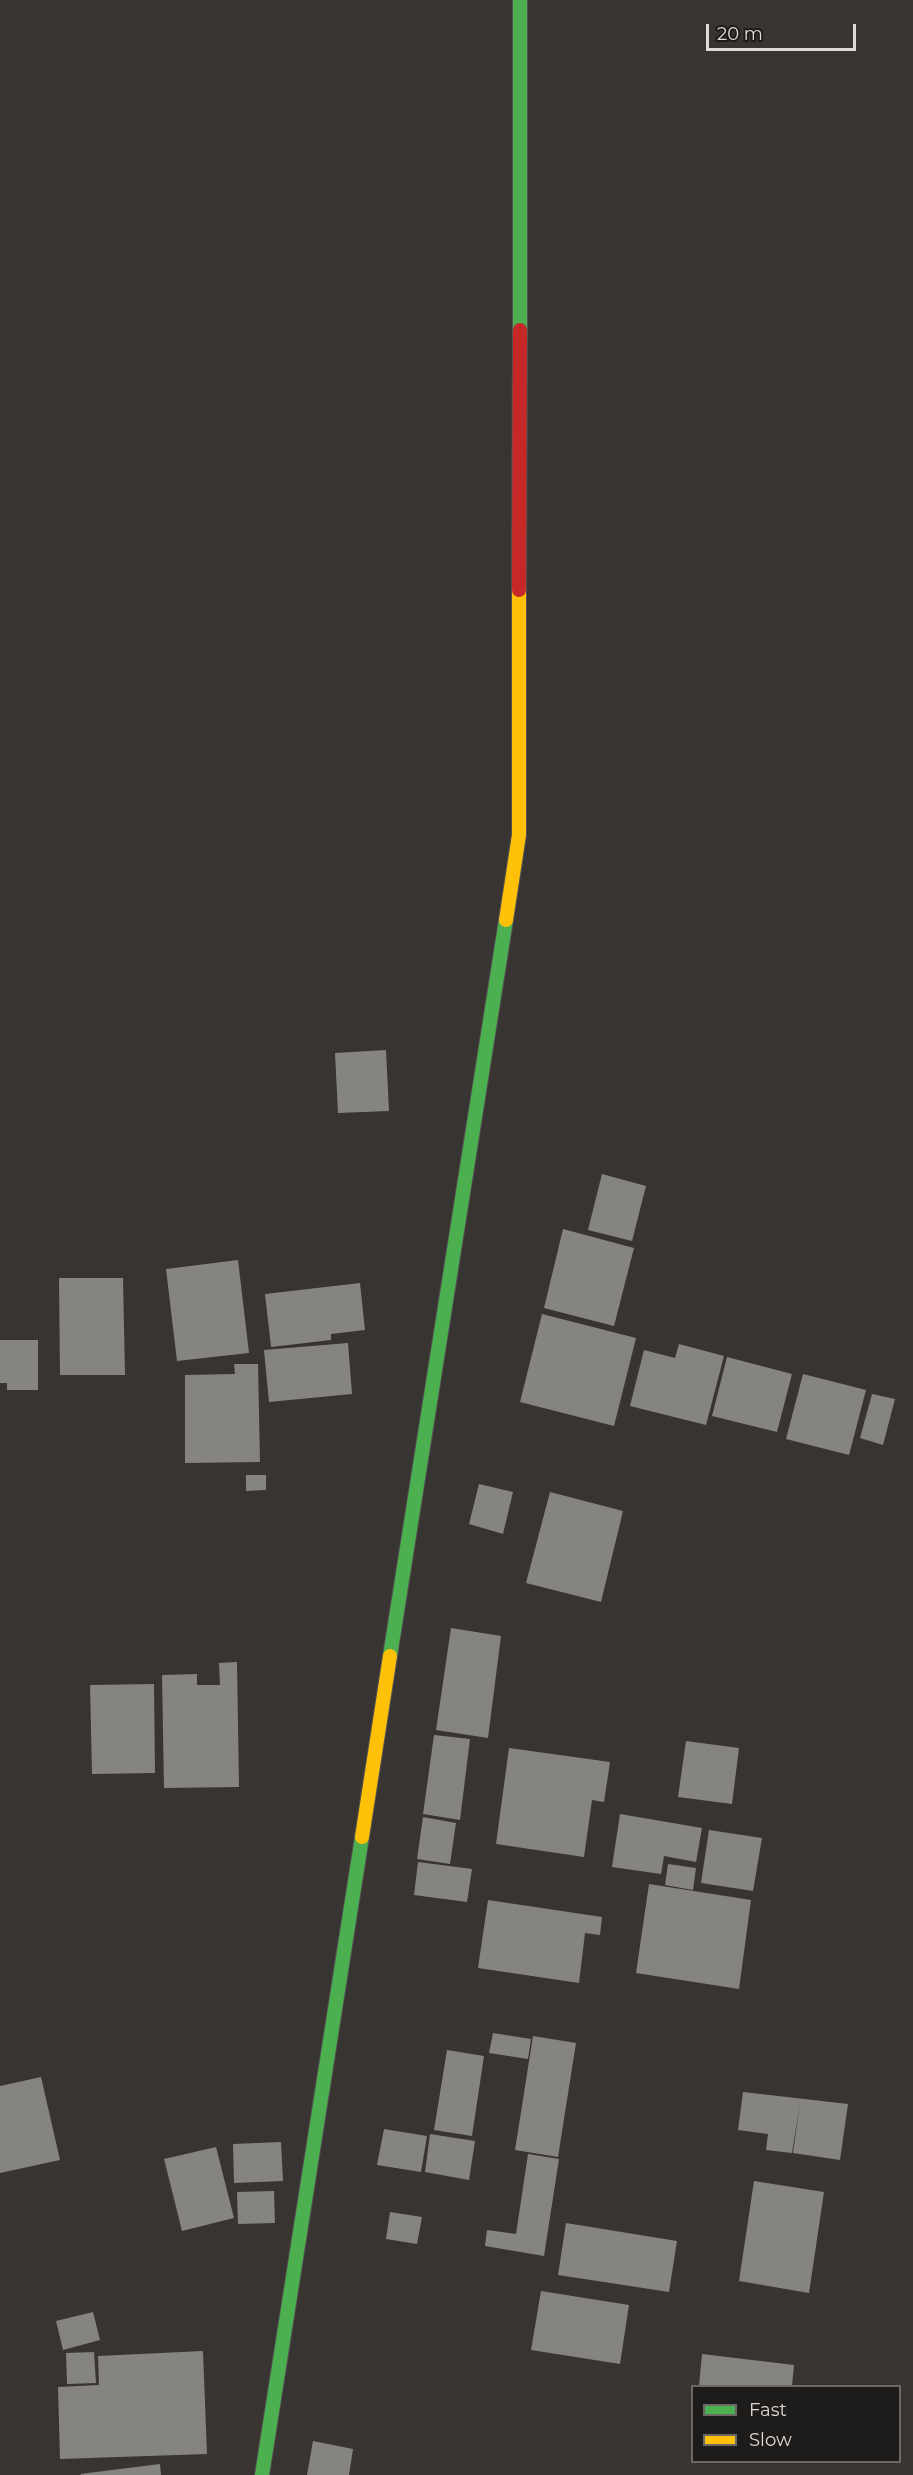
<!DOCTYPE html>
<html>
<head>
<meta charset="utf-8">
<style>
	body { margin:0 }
	#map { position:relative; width:913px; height:2475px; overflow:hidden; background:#373432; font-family:Montserrat,sans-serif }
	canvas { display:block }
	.legend { position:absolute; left:691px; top:2385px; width:210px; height:78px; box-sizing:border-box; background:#1e1c1a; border:2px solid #6b6866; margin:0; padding:8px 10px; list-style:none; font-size:18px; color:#dedad8 }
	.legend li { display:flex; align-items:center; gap:12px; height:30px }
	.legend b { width:30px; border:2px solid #6b6866 }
	.scale { position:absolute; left:706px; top:24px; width:150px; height:27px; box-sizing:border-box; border:3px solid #dedad8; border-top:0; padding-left:8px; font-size:18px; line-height:21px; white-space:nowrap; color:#dedad8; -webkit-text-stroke:4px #1e1c1a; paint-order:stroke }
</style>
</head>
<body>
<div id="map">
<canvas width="913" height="2475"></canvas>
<ul class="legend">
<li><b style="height:8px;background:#4caf50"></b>Fast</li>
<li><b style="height:8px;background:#ffc107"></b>Slow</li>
</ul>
<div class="scale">20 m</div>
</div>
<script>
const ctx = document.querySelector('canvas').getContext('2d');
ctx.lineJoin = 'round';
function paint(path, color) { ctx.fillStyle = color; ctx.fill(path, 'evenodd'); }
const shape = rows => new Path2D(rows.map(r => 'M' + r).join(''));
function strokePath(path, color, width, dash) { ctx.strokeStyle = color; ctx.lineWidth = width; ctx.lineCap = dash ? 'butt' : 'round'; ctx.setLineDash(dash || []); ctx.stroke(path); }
paint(shape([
	[386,1050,389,1111,338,1113,335,1053],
	[602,1174,646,1186,632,1241,588,1230],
	[563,1229,634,1248,614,1326,544,1308],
	[238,1260,249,1353,177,1361,166,1269],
	[59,1278,123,1278,125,1375,60,1375],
	[360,1283,365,1330,331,1334,331,1340,271,1347,265,1294],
	[542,1314,636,1338,614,1426,520,1402],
	[0,1340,38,1340,38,1390,7,1390,7,1383,0,1383],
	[348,1343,352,1394,269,1402,264,1350],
	[679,1344,724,1356,706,1425,630,1406,644,1350,675,1358],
	[727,1357,792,1374,777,1432,712,1416],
	[234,1364,258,1364,260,1462,185,1463,185,1375,235,1374],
	[803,1374,866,1390,849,1455,786,1439],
	[872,1394,895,1399,883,1445,860,1438],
	[246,1475,266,1475,266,1490,246,1491],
	[479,1484,513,1492,503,1534,469,1524],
	[550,1492,623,1511,601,1602,526,1583],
	[451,1628,501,1636,488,1738,436,1730],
	[237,1662,239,1787,164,1788,162,1675,197,1674,197,1685,220,1685,219,1663],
	[154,1684,155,1773,92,1774,90,1685],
	[434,1735,470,1739,460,1820,423,1814],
	[686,1741,739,1748,732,1804,678,1797],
	[509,1748,610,1762,604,1802,592,1800,584,1857,496,1844],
	[620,1814,702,1828,696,1862,664,1856,661,1874,612,1867],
	[423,1817,456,1823,450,1864,417,1859],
	[709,1830,762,1838,753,1891,701,1883],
	[418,1862,472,1869,467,1902,414,1895],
	[668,1864,696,1868,693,1890,665,1885],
	[649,1884,751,1900,739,1989,636,1973],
	[488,1900,602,1917,600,1935,585,1933,579,1983,478,1968],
	[493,2033,531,2039,528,2059,489,2053],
	[533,2036,576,2043,558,2157,515,2150],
	[447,2050,484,2056,472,2136,434,2130],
	[41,2077,60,2160,0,2173,0,2086],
	[743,2092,848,2104,840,2160,793,2153,800,2103,792,2153,766,2150,768,2134,738,2130],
	[384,2129,427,2136,421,2172,377,2165],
	[430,2134,475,2141,469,2180,425,2172],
	[281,2142,283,2181,234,2183,233,2144],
	[216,2147,234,2218,182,2231,164,2159],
	[528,2154,559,2159,544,2256,485,2246,487,2230,516,2234],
	[754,2181,824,2192,809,2293,739,2281],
	[274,2191,275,2223,238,2224,237,2192],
	[390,2212,422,2217,417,2244,386,2239],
	[566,2223,677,2241,669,2292,558,2275],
	[541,2291,629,2305,620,2364,531,2350],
	[93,2312,100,2340,63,2350,56,2321],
	[203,2351,207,2454,60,2459,58,2387,99,2385,98,2356],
	[94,2352,96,2383,67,2384,66,2353],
	[702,2354,794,2365,792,2386,699,2386],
	[313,2441,353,2449,349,2475,307,2475],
	[160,2464,161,2475,81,2475,80,2474]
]), '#868481');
const fast = shape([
	[520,330,520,0],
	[390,1656,506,920],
	[262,2475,362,1837]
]);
const slow = shape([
	[506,920,519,835,519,590],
	[362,1837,390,1656]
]);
const jam = shape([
	[519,590,520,330]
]);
strokePath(fast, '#545250', 16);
strokePath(slow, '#545250', 16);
strokePath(jam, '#545250', 16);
strokePath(fast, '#4caf50', 14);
strokePath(slow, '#ffc107', 14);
strokePath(jam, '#c62828', 14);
</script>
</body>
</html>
